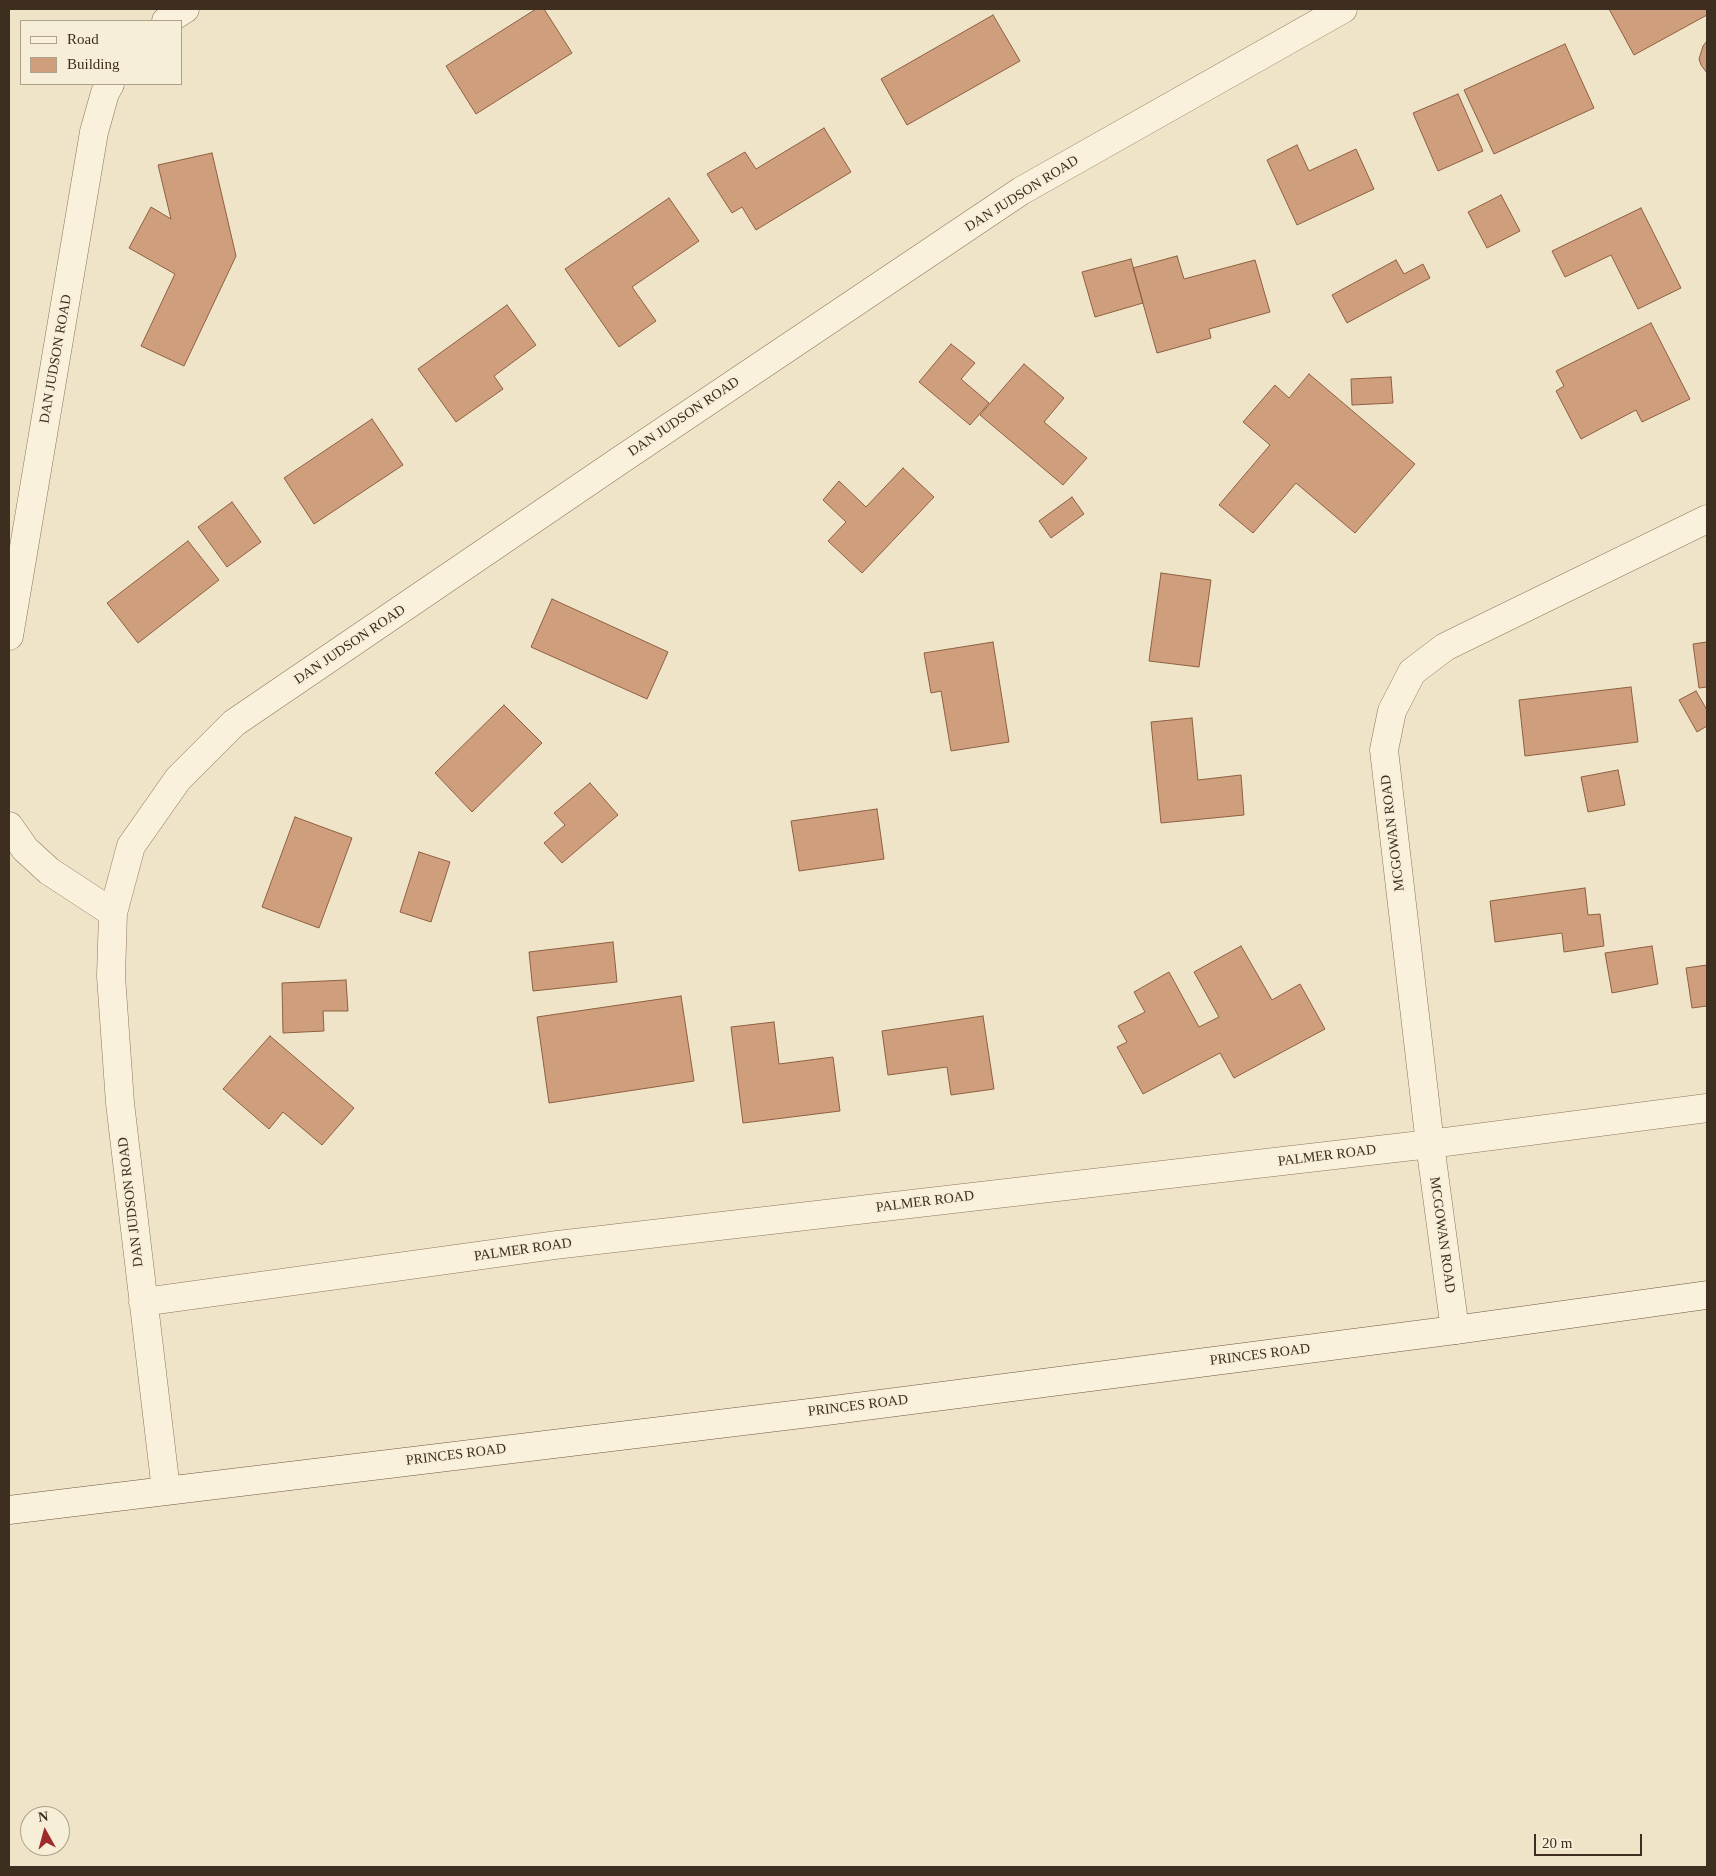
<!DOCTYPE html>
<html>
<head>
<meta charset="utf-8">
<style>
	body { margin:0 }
	#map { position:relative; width:1716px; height:1876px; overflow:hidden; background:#f0e4c8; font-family:Georgia,serif }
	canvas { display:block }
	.frame { position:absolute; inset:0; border:10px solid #3d2e20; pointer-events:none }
	.legend { position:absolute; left:20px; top:20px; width:162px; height:65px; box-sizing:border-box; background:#f7eed8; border:1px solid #ada18e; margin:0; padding:6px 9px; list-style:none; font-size:15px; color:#3d2e20 }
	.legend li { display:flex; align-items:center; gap:10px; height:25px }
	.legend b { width:25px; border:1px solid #ada18e }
	.north { position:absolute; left:20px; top:1806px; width:50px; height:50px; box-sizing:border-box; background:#f7eed8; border:1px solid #ada18e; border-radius:50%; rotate:353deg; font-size:14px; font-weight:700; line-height:20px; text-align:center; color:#3d2e20 }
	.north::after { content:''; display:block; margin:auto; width:18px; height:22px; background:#9e2a2b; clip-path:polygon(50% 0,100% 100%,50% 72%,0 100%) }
	.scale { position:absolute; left:1534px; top:1834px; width:108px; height:22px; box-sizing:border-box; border:2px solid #3d2e20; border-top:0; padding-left:6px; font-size:15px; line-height:18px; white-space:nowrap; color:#3d2e20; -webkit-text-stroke:4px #f7eed8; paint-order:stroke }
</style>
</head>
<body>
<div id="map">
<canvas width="1716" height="1876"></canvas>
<div class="frame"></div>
<ul class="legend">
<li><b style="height:6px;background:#faf1dc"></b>Road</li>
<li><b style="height:14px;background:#cf9f7d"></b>Building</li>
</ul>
<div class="north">N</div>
<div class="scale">20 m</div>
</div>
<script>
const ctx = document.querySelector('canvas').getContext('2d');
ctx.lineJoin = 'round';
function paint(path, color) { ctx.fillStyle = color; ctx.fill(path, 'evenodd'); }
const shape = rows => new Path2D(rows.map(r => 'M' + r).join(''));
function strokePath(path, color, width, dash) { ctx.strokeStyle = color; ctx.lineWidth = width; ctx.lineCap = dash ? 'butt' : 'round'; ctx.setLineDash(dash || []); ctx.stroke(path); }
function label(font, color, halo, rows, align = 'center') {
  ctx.font = font + ' Georgia,serif'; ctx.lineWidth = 4; ctx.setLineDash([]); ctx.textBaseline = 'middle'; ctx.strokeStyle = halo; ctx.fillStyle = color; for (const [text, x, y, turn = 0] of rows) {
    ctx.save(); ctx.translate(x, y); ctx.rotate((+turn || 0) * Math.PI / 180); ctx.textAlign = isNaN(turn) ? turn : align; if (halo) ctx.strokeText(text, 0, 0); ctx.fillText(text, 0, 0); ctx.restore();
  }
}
const building = shape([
	[536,9,544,9,572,53,476,114,446,66,536,9],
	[1609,9,1707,9,1707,15,1634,55,1609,9],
	[993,15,1020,61,907,125,881,79,993,15],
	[1707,41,1707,73,1701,65,1699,59,1703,46,1707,41],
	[1565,44,1594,108,1494,154,1464,90,1565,44],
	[1458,94,1483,151,1438,171,1413,113,1458,94],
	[824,128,851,172,756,230,742,207,732,213,707,174,745,152,756,169,824,128],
	[1297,145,1309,171,1356,149,1374,189,1297,225,1267,160,1297,145],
	[212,153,236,256,184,366,141,346,175,274,129,248,151,207,171,219,158,165,212,153],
	[1501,195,1520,231,1487,248,1468,212,1501,195],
	[669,198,699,241,632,287,656,321,619,347,565,269,669,198],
	[1641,208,1681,288,1638,309,1611,255,1565,277,1552,251,1641,208],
	[1177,256,1184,279,1255,260,1270,312,1209,329,1211,338,1157,353,1133,268,1177,256],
	[1131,259,1143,303,1095,317,1082,272,1131,259],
	[1396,260,1404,274,1423,264,1430,278,1347,323,1332,295,1396,260],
	[507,305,536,345,494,376,503,389,456,422,418,369,507,305],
	[1651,323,1690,399,1642,422,1636,410,1581,439,1556,391,1564,386,1556,371,1651,323],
	[951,344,975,363,961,379,989,403,970,425,919,382,951,344],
	[1024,364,1064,398,1044,422,1087,458,1063,485,980,415,1024,364],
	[1309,374,1415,464,1355,533,1296,483,1253,533,1219,505,1270,445,1243,422,1275,385,1289,398,1309,374],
	[1391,377,1393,403,1352,405,1351,379,1391,377],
	[372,419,403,465,314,524,284,478,372,419],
	[903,468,934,497,862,573,828,541,846,522,823,500,839,481,866,507,903,468],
	[1072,497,1084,514,1051,538,1039,521,1072,497],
	[232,502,261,542,227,567,198,527,232,502],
	[188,541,219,580,138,643,107,603,188,541],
	[1161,573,1211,580,1199,667,1149,661,1161,573],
	[552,599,668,652,647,699,531,647,552,599],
	[993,642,1009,742,951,751,941,691,931,693,924,653,993,642],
	[1707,642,1707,687,1699,688,1693,644,1707,642],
	[1631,687,1638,742,1525,756,1519,700,1631,687],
	[1696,691,1707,710,1707,726,1697,732,1679,700,1696,691],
	[504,705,542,743,472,812,435,773,504,705],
	[1192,718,1198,780,1241,775,1244,815,1161,823,1151,722,1192,718],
	[1618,770,1625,805,1588,812,1581,777,1618,770],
	[590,783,618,815,562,863,544,843,565,825,554,813,590,783],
	[877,809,884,859,799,871,791,821,877,809],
	[295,817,352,838,319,928,262,907,295,817],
	[419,852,450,862,431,922,400,912,419,852],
	[1585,888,1588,915,1600,914,1604,946,1564,952,1562,933,1495,942,1490,901,1585,888],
	[613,942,617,982,533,991,529,952,613,942],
	[1241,946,1272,1000,1300,984,1325,1029,1234,1078,1220,1053,1143,1094,1117,1047,1127,1042,1118,1026,1145,1012,1134,992,1169,972,1199,1027,1219,1017,1194,972,1241,946],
	[1652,946,1658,984,1612,993,1605,953,1652,946],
	[1707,965,1707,1006,1692,1008,1686,968,1707,965],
	[346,980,348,1011,323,1011,324,1031,283,1033,282,983,346,980],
	[681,996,694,1081,549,1103,537,1017,681,996],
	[983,1016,994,1089,951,1095,947,1067,888,1075,882,1031,983,1016],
	[774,1022,779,1064,833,1057,840,1111,743,1123,731,1027,774,1022],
	[270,1036,354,1108,322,1145,283,1112,269,1129,223,1089,270,1036]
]);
paint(building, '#cf9f7d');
strokePath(building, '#8d5f41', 1);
const minor = shape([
	[166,21,185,9],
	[9,636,94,132,105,93,110,84],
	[9,826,25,849,49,871,113,913],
	[143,1302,556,1245,1430,1144,1707,1108],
	[1455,1330,1430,1144,1384,750,1392,711,1412,672,1445,647,1707,519],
	[166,1490,120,1103,111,976,113,913,131,846,178,779,234,723,619,461,1021,191,1343,9]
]);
const secondary = shape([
	[9,1510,826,1411,1455,1330,1707,1295]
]);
strokePath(minor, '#8d765c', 29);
strokePath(secondary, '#6f573f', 29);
strokePath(minor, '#faf1dc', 28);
strokePath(secondary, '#faf1dc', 28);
label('14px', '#3d2e20', '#f7eed8', [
	["DAN JUDSON ROAD",1022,194,-32],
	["DAN JUDSON ROAD",56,359,-80],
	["DAN JUDSON ROAD",684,417,-34],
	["DAN JUDSON ROAD",350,645,-34],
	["MCGOWAN ROAD",1393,833,-97],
	["PALMER ROAD",1327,1156,-7],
	["DAN JUDSON ROAD",131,1202,-97],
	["PALMER ROAD",925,1202,-7],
	["MCGOWAN ROAD",1442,1235,82],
	["PALMER ROAD",523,1250,-8],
	["PRINCES ROAD",1260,1355,-7],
	["PRINCES ROAD",858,1406,-7],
	["PRINCES ROAD",456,1455,-7]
]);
</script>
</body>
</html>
